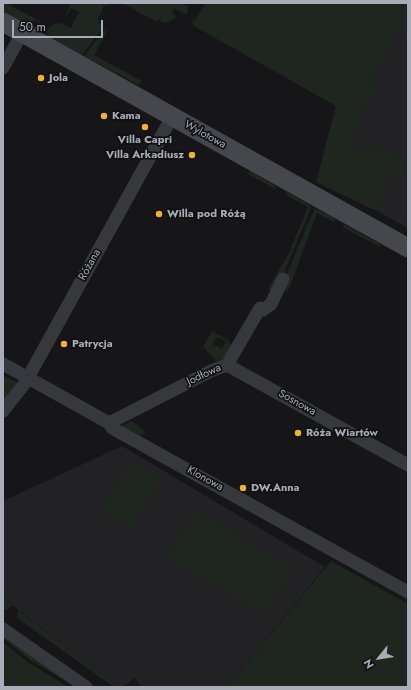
<!DOCTYPE html>
<html>
<head>
<meta charset="utf-8">
<style>
	body { margin:0 }
	#map { position:relative; width:411px; height:690px; overflow:hidden; background:#161618; font-family:Jost,sans-serif }
	canvas { display:block }
	.frame { position:absolute; inset:0; border:4px solid #a8adb8; pointer-events:none }
	.north { position:absolute; left:359px; top:638px; width:40px; height:40px; -webkit-text-stroke:3px #111113; paint-order:stroke; rotate:240deg; font-size:11px; font-weight:700; line-height:16px; text-align:center; color:#a8adb8 }
	.north::after { content:''; display:block; margin:auto; width:14px; height:18px; background:#a8adb8; clip-path:polygon(50% 0,100% 100%,50% 72%,0 100%) }
	.scale { position:absolute; left:12px; top:20px; width:91px; height:18px; box-sizing:border-box; border:2px solid #a8adb8; border-top:0; padding-left:5px; font-size:12px; line-height:14px; white-space:nowrap; color:#a8adb8; -webkit-text-stroke:3px #111113; paint-order:stroke }
</style>
</head>
<body>
<div id="map">
<canvas width="411" height="690"></canvas>
<div class="frame"></div>
<div class="north">N</div>
<div class="scale">50 m</div>
</div>
<script>
const ctx = document.querySelector('canvas').getContext('2d');
ctx.lineJoin = 'round';
function paint(path, color) { ctx.fillStyle = color; ctx.fill(path, 'evenodd'); }
const shape = rows => new Path2D(rows.map(r => 'M' + r).join(''));
function strokePath(path, color, width, dash) { ctx.strokeStyle = color; ctx.lineWidth = width; ctx.lineCap = dash ? 'butt' : 'round'; ctx.setLineDash(dash || []); ctx.stroke(path); }
function label(font, color, halo, rows, align = 'center') {
  ctx.font = font + ' Jost,sans-serif'; ctx.lineWidth = 3.5; ctx.setLineDash([]); ctx.textBaseline = 'middle'; ctx.strokeStyle = halo; ctx.fillStyle = color; for (const [text, x, y, turn = 0] of rows) {
    ctx.save(); ctx.translate(x, y); ctx.rotate((+turn || 0) * Math.PI / 180); ctx.textAlign = isNaN(turn) ? turn : align; if (halo) ctx.strokeText(text, 0, 0); ctx.fillText(text, 0, 0); ctx.restore();
  }
}
paint(shape([
	[367,3,408,3,408,228,377,211,332,190],
	[122,446,325,567,227,687,142,687,134,678,124,687,119,687,3,598,3,501]
]), '#222225');
paint(shape([
	[3,3,6,3,40,21,41,23,34,20,32,24,40,28,39,30,31,28,3,12],
	[71,3,108,3,106,6,104,5,98,19,100,25,103,28,82,55,46,36,48,29,54,24,61,23,71,28,79,12,71,8,67,15,66,14],
	[122,3,181,3,188,7,188,10,186,15,174,8,171,13,177,16,171,21,164,23,158,19,157,22],
	[205,3,408,3,408,35,395,30,381,66,374,71,370,82,377,85,373,96,368,99,352,145,368,152,372,144,396,154,397,157,405,163,403,172,391,174,386,178,389,189,377,211,316,182,336,106,194,26,192,22,196,19],
	[106,29,107,30,94,55,142,81,139,85,84,56],
	[250,171,276,186,275,189,248,174],
	[287,192,310,205,310,210,282,278,272,291,268,289,289,253,308,207,286,195],
	[315,208,336,219,334,222,317,213,289,289,282,293,284,280],
	[344,224,381,245,380,247,342,227],
	[212,331,228,340,231,345,225,358,217,362,203,347],
	[217,337,226,341,222,349,213,344],
	[3,375,16,382,17,386,3,404],
	[132,421,146,432,140,436,166,450,164,453,118,428],
	[131,461,161,479,132,530,101,512],
	[196,510,293,568,265,616,167,558],
	[331,561,408,604,408,687,227,687],
	[3,598,13,606,5,610,3,608],
	[18,610,119,687,114,687,17,618],
	[3,636,76,687,31,661,3,638],
	[3,642,29,663,68,687,3,687]
]), '#1e261f');
strokePath(shape([
	[3,68,22,33],
	[3,364,109,423,112,428,408,592],
	[227,365,408,465],
	[3,411,25,383,172,117],
	[109,423,211,371,227,365,260,308,263,310,271,304,283,279],
	[3,629,86,687]
]), '#37383d', 13);
strokePath(shape([
	[3,22,408,248]
]), '#45474d', 19);
for (const [x, y, r, color] of [
	[41,78,4,"#f2b134"],
	[104,116,4,"#f2b134"],
	[145,127,4,"#f2b134"],
	[192,155,4,"#f2b134"],
	[159,214,4,"#f2b134"],
	[64,344,4,"#f2b134"],
	[298,433,4,"#f2b134"],
	[243,488,4,"#f2b134"]
]) { const dot = new Path2D(); dot.arc(x, y, r, 0, 2 * Math.PI); ctx.fillStyle = color; ctx.fill(dot); strokePath(dot, '#111113', 1.5); }
label('bold 11px', '#a8adb8', '#111113', [
	["Jola",49,78],
	["Kama",112,116],
	["Villa Capri",145,140,"center"],
	["Villa Arkadiusz",184,155,"right"],
	["Willa pod Różą",167,214],
	["Patrycja",72,344],
	["Róża Wiartów",306,433],
	["DW.Anna",251,488]
], 'left');
label('11px', '#a8adb8', '#111113', [
	["Wylotowa",205,135,29],
	["Różana",90,265,-61],
	["Jodłowa",204,375,-25],
	["Sosnowa",297,403,29],
	["Klonowa",205,479,29]
]);
</script>
</body>
</html>
